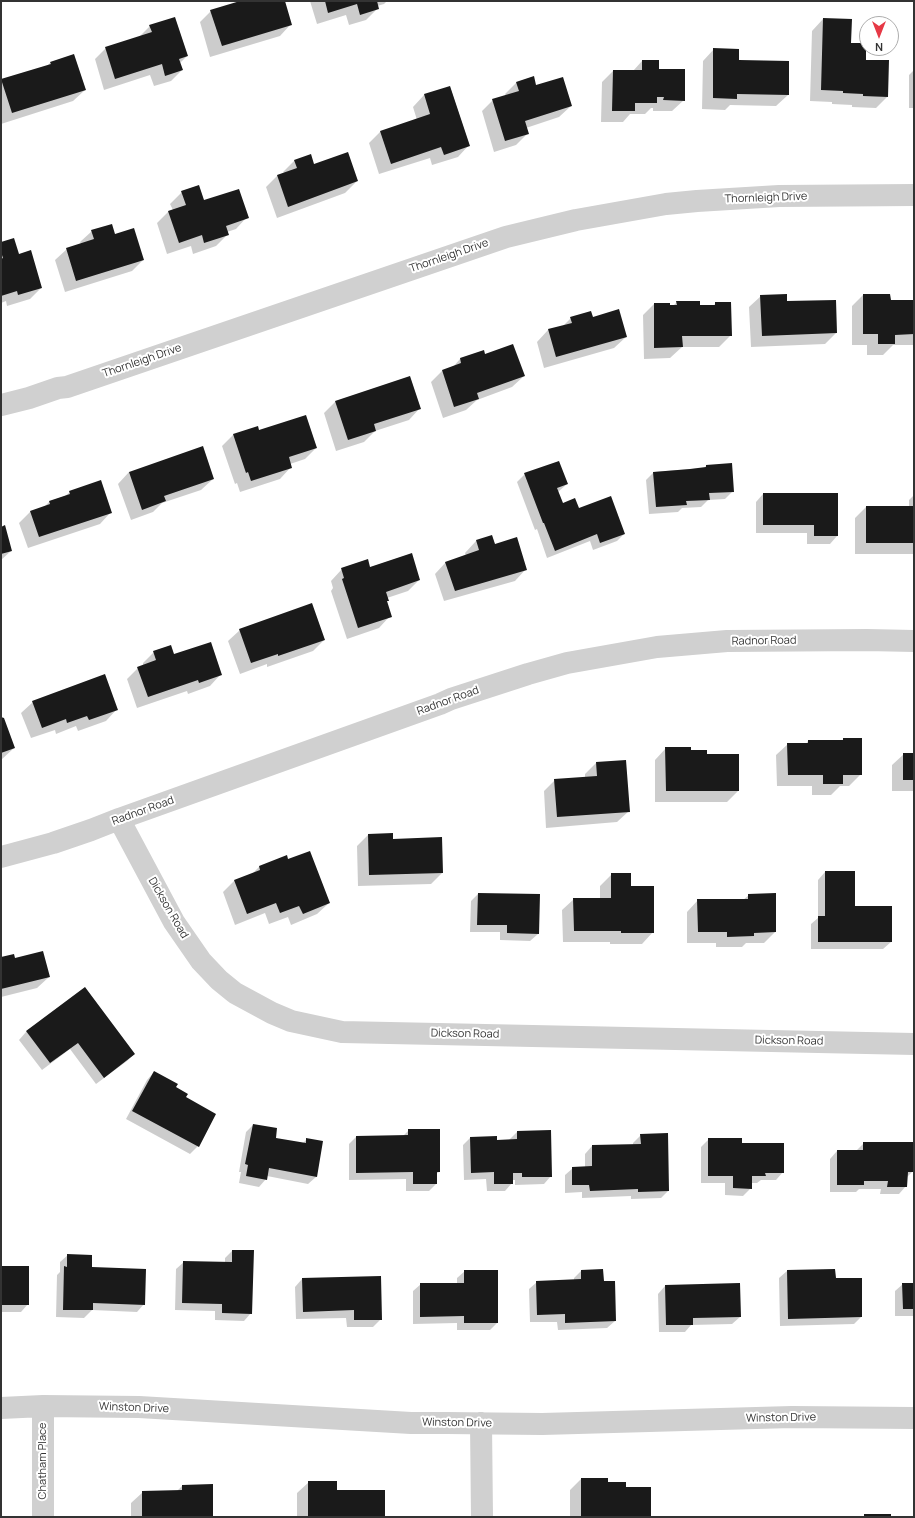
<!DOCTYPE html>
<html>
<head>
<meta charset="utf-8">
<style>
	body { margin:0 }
	#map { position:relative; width:915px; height:1518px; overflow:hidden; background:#fff; font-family:Manrope,sans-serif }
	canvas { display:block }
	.frame { position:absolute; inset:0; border:2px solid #333; pointer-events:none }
	.north { position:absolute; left:859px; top:16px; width:40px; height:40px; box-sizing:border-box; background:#fff; border:1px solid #adadad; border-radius:50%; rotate:180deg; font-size:11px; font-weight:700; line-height:16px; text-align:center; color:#333 }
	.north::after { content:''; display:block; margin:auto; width:14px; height:18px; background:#e63946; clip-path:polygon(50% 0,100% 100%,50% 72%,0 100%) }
</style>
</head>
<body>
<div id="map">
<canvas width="915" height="1518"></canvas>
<div class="frame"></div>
<div class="north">N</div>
</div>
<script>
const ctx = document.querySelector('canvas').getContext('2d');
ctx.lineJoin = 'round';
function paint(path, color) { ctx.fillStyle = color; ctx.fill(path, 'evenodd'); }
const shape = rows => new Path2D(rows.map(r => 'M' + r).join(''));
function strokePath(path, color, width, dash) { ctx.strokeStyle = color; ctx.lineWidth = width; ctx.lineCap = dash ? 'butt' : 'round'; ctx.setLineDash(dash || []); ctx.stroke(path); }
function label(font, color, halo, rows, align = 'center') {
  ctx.font = font + ' Manrope,sans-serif'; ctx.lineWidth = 4; ctx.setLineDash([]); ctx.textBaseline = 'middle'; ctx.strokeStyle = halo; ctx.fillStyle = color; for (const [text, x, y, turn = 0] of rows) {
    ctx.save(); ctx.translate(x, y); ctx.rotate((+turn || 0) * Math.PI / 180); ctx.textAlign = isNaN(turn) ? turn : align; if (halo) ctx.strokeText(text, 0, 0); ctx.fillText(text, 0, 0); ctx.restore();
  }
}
paint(shape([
	[244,1,284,1,291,24,280,36,210,57,200,22,211,11],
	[310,1,387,1,384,4,377,6,378,8,366,20,349,25,346,15,317,24],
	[823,19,850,44,865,61,887,97,876,108,852,107,852,105,832,104,832,102,810,101,812,31],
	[150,26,187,56,180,63,182,70,171,81,154,86,150,75,104,90,95,59,106,48,139,37],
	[714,49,738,61,788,62,788,95,776,106,730,105,725,110,702,109,703,61],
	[642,61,658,70,684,100,672,111,653,111,653,108,651,108,645,114,630,114,623,122,601,122,602,82,613,71,633,71],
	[51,62,85,90,73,101,1,124,1,81,47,66],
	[914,70,914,108,909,108,909,75],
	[516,83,536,87,571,106,559,117,526,128,528,133,516,145,494,152,482,111,493,100,506,96,505,94],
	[450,87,469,145,458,157,432,165,430,158,379,174,369,143,380,132,417,120,413,107,424,95],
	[295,160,314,165,357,181,345,193,277,218,266,187,278,175,284,173,283,172],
	[182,192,204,202,247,217,236,229,227,232,227,235,216,246,193,254,191,246,167,254,157,223,168,212,173,210,170,204],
	[92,231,114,235,143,260,132,271,65,292,55,260,67,249,81,244,80,242],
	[1,243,18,255,41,288,30,299,7,306,6,301,1,303],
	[863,295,890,301,914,301,914,345,893,345,883,355,867,355,867,345,852,345,852,306],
	[761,296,786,302,835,301,836,333,825,344,751,347,749,307],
	[677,302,699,306,713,306,716,303,731,335,719,347,682,347,670,358,644,359,643,315,654,304,673,306],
	[571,318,592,318,626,337,614,348,544,368,537,342,548,330,563,326],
	[485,355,524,376,512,387,477,400,466,410,443,418,431,382,442,371,453,367,460,359],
	[335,402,420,408,409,420,375,431,364,442,336,451,324,413],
	[259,432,316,448,305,459,290,464,291,467,280,479,240,492,237,483,235,484,222,446,233,435],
	[706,466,733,491,725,499,708,500,701,507,682,508,678,512,649,514,646,480,654,472,704,468],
	[129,472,213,479,201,490,162,503,153,512,131,520,118,484],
	[525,474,567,484,558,492,562,504,578,509,624,534,617,541,593,550,590,541,547,558,537,529,535,530,517,482],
	[70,492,111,512,100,524,28,548,19,523,31,511,44,507,49,502,65,496],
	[763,494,837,536,830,544,807,544,807,533,756,533,756,502],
	[914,495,914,554,855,554,855,518,866,507,909,507,909,500],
	[1,528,11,551,1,560],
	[492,536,495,545,526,569,515,581,444,601,435,574,446,562,466,556,465,553,476,541],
	[370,568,419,580,408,591,387,598,386,602,390,616,379,628,347,639,331,591,333,588,331,581,342,569],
	[240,630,324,640,313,651,267,667,267,664,240,674,228,641],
	[154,652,174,656,221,674,210,686,188,694,187,691,137,708,127,679,138,668,143,666,143,663],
	[33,702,117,709,106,721,78,731,76,726,56,734,55,730,31,738,21,713],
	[1,718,14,748,1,760],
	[844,739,861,774,849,786,840,786,831,795,812,795,812,786,777,786,776,755,788,744,806,744,808,741,841,741],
	[666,748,706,755,738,791,727,802,655,802,655,760],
	[904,754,914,754,914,791,892,791,892,765],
	[596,763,629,811,617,822,546,828,544,791,555,780,585,778,585,774],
	[368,835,392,840,442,873,431,884,358,886,357,846],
	[288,861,329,903,317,914,291,925,288,917,269,924,265,913,235,925,223,892,234,881,251,875,259,867],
	[825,872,854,907,891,942,883,949,811,949,811,924,818,918,818,880],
	[612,874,630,887,653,932,642,944,610,944,610,942,563,942,562,910,574,899,600,899,600,886],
	[478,894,538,934,530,941,500,940,500,932,470,932,471,901],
	[749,895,775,932,764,943,746,943,742,947,716,947,716,943,687,943,687,912,698,900,743,900],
	[1,958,14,959,49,977,37,988,1,997],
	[85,988,134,1054,127,1061,96,1084,70,1049,42,1070,19,1040,26,1032],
	[154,1072,174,1087,185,1098,198,1146,190,1154,126,1119,147,1080],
	[253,1125,274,1138,302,1144,307,1139,316,1177,308,1184,267,1176,266,1179,259,1187,239,1183,241,1172,239,1172,246,1132],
	[409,1130,439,1172,436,1174,436,1184,429,1191,406,1191,406,1179,349,1180,349,1144,357,1136,403,1136],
	[550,1131,551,1176,544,1184,515,1185,515,1180,512,1180,512,1183,505,1191,487,1191,486,1179,464,1180,463,1145,470,1138,496,1141,509,1140,517,1132],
	[641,1135,668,1191,661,1198,631,1199,631,1196,582,1198,582,1192,565,1193,565,1175,573,1168,585,1168,585,1154,592,1146,633,1145,633,1143],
	[709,1139,741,1144,783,1172,776,1180,761,1180,757,1183,751,1183,751,1188,743,1196,725,1195,725,1183,701,1183,701,1147],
	[864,1143,912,1172,906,1178,906,1186,899,1194,880,1194,881,1189,859,1189,856,1192,830,1192,830,1159,837,1151,856,1151],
	[232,1251,251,1313,244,1321,215,1320,215,1311,175,1310,176,1269,184,1262,225,1263,225,1258],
	[68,1255,91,1268,144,1304,137,1312,92,1310,84,1318,56,1317,57,1275,60,1272,60,1262],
	[1,1267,28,1304,21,1312,1,1312],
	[834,1270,835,1279,861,1317,854,1324,780,1326,779,1278,787,1271],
	[465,1271,497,1323,490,1330,457,1330,457,1323,413,1324,413,1291,421,1284,457,1284,457,1278],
	[581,1271,603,1282,615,1321,607,1328,558,1330,557,1322,530,1322,529,1289,537,1282,574,1280,574,1278],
	[302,1279,381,1319,373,1327,347,1327,346,1318,296,1319,295,1287],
	[903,1284,914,1284,914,1316,895,1316,895,1291],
	[665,1286,740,1317,732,1324,691,1325,685,1332,659,1332,658,1294],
	[581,1479,607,1483,625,1488,650,1517,570,1517,570,1490],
	[309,1482,336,1491,384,1517,297,1517,297,1493],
	[182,1486,212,1517,131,1517,131,1503,143,1492,177,1491]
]), '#0003');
paint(shape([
	[240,1,285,1,292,25,222,46,210,10],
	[325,1,377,1,379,9,360,15,357,4,328,13],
	[175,17,188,56,179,59,183,70,165,76,162,64,115,79,105,47,152,32,149,25],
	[823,18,852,19,851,43,866,43,866,60,889,60,888,97,863,96,863,94,843,93,843,91,821,90],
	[713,48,739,49,739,60,789,61,789,95,737,94,737,99,713,98],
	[74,54,86,90,12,113,1,79,51,64,50,62],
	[642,60,659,60,659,69,685,69,685,101,663,100,664,97,657,97,657,103,635,103,635,111,612,111,613,70,642,70],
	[534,76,536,85,563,77,572,106,525,121,529,134,505,141,492,99,519,91,516,82],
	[450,86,470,146,444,155,441,147,391,164,380,131,430,114,424,94],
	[348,152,358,181,288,207,277,175,297,168,294,160,311,154,314,164],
	[199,185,204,200,239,189,249,218,226,226,229,235,204,243,202,235,179,243,168,211,186,205,181,191],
	[112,224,115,234,134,228,144,260,76,281,66,248,94,239,91,230],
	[14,238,19,254,31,250,42,288,18,295,17,291,1,296,1,259,3,258,1,252,1,242],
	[787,294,787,301,836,300,837,333,762,336,760,295],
	[863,294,890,294,891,300,914,300,914,334,895,335,895,344,878,344,878,334,863,334],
	[676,301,700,301,700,305,715,305,715,302,731,302,732,336,682,336,683,347,654,348,654,303,670,303,670,305,677,305],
	[619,309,627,337,556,357,548,329,572,323,570,317,591,311,593,317],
	[513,344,525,376,477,393,479,399,454,407,442,370,461,363,460,358,484,350,485,354],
	[410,376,421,409,374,424,376,431,348,440,335,401],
	[306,415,317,448,289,457,292,468,251,481,248,472,246,473,233,434,258,426,259,430],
	[203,446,214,479,164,496,166,501,142,510,129,472],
	[559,461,568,484,557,488,563,503,575,498,579,508,611,496,625,534,600,543,597,534,555,551,544,523,543,523,524,473],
	[732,463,734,492,709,493,710,500,686,501,687,505,656,507,653,472,690,469,706,467,706,465],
	[101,480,112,513,39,537,30,511,50,504,49,501,70,494,69,491],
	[763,493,838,493,838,536,814,536,814,525,763,525],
	[866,506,914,506,914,543,866,543],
	[5,525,12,551,1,554,1,527],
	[492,535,495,544,517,537,527,570,455,591,445,562,479,550,476,540],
	[412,553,420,580,386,592,389,601,387,601,392,617,358,628,342,579,344,578,341,568,368,559,370,567],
	[312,603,325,640,278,656,278,654,251,663,239,629],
	[211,642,222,675,199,683,198,680,148,697,137,667,156,660,153,651,171,645,174,654],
	[105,674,118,710,89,720,87,716,67,723,66,719,42,728,32,701],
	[1,717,4,718,15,748,1,753],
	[843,738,862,738,862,775,843,775,843,784,823,784,823,775,788,775,787,743,808,743,808,740,843,740],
	[665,747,691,747,691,750,707,750,707,754,739,754,739,791,666,791],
	[903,753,914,753,914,780,903,780],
	[626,760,630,812,557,817,554,779,597,776,596,762],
	[393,833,393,839,442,837,443,873,369,875,368,834],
	[310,851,330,903,303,914,299,906,280,913,276,903,247,914,234,880,260,870,259,866,287,855,288,859],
	[825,871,855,871,855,906,892,906,892,942,818,942,818,916,825,916],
	[611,873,631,873,631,886,654,886,654,933,621,933,621,931,574,931,573,898,611,898],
	[478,893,540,894,539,934,507,933,507,925,477,925],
	[776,893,776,932,754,933,754,936,727,937,727,932,698,932,697,899,748,899,748,894],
	[43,951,50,977,1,989,1,957,14,954,15,958],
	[85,987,135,1054,104,1078,78,1043,50,1063,26,1031],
	[154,1071,178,1084,176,1087,188,1094,186,1097,216,1114,199,1147,132,1111],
	[253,1124,277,1128,276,1138,306,1143,306,1138,323,1141,317,1177,269,1168,267,1180,246,1176,248,1165,245,1164],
	[408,1129,440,1129,440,1172,437,1172,437,1184,413,1184,413,1172,356,1173,356,1136,408,1135],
	[551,1130,552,1177,522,1177,522,1173,513,1173,513,1184,494,1184,494,1172,471,1173,470,1137,497,1136,497,1140,517,1139,517,1131],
	[668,1133,669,1191,638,1192,638,1189,590,1191,589,1185,572,1185,572,1167,592,1166,592,1145,641,1144,640,1134],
	[708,1138,742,1138,742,1143,784,1143,784,1173,765,1173,766,1176,752,1176,752,1189,733,1188,733,1176,708,1176],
	[863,1142,913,1142,913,1172,908,1172,907,1187,887,1187,888,1181,864,1181,864,1185,837,1185,837,1150,863,1150],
	[232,1250,254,1250,252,1314,222,1313,222,1304,182,1303,183,1261,232,1262],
	[67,1254,92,1255,92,1267,146,1269,145,1305,93,1303,93,1310,63,1310,64,1266,67,1267],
	[1,1266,29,1266,29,1305,1,1305],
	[603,1269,604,1281,615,1281,616,1321,565,1323,565,1314,537,1315,536,1281,581,1279,581,1270],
	[835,1269,836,1278,862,1278,862,1317,788,1319,787,1270],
	[464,1270,498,1270,498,1323,464,1323,464,1316,420,1317,420,1283,464,1283],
	[381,1276,382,1320,354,1320,354,1310,303,1312,302,1278],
	[740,1283,741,1317,693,1318,693,1325,666,1325,665,1285],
	[902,1283,914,1283,914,1309,903,1309],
	[581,1478,608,1478,608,1482,626,1482,626,1487,651,1487,651,1517,581,1517],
	[308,1481,337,1481,337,1490,385,1490,385,1517,308,1517],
	[213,1484,213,1517,142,1517,142,1491,182,1490,182,1485],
	[864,1514,891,1514,891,1517,864,1517]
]), '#1a1a1a');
strokePath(shape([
	[1,405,29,398,58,388,67,387,506,237,576,220,666,204,697,201,779,196,914,195],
	[119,819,174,922,201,961,219,980,235,993,272,1013,291,1021,342,1032,914,1044],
	[1,857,53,843,91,830,119,819,440,704,451,699,528,674,567,663,657,647,727,641,867,640,914,641],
	[43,1406,43,1517],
	[1,1408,43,1406,139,1407,411,1423,447,1423,542,1424,792,1417,914,1418],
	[481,1423,482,1517]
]), '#d0d0d0', 22);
label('11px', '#333', '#fff', [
	["Thornleigh Drive",766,198,-2],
	["Thornleigh Drive",449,256,-19],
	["Thornleigh Drive",142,361,-19],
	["Radnor Road",764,641,-1],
	["Radnor Road",448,701,-20],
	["Radnor Road",143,811,-20],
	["Dickson Road",168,908,60],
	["Dickson Road",465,1034,1],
	["Dickson Road",789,1041,1],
	["Winston Drive",134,1408,2],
	["Winston Drive",781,1418,-1],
	["Winston Drive",457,1423,1],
	["Chatham Place",43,1461,-90]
]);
</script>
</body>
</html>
